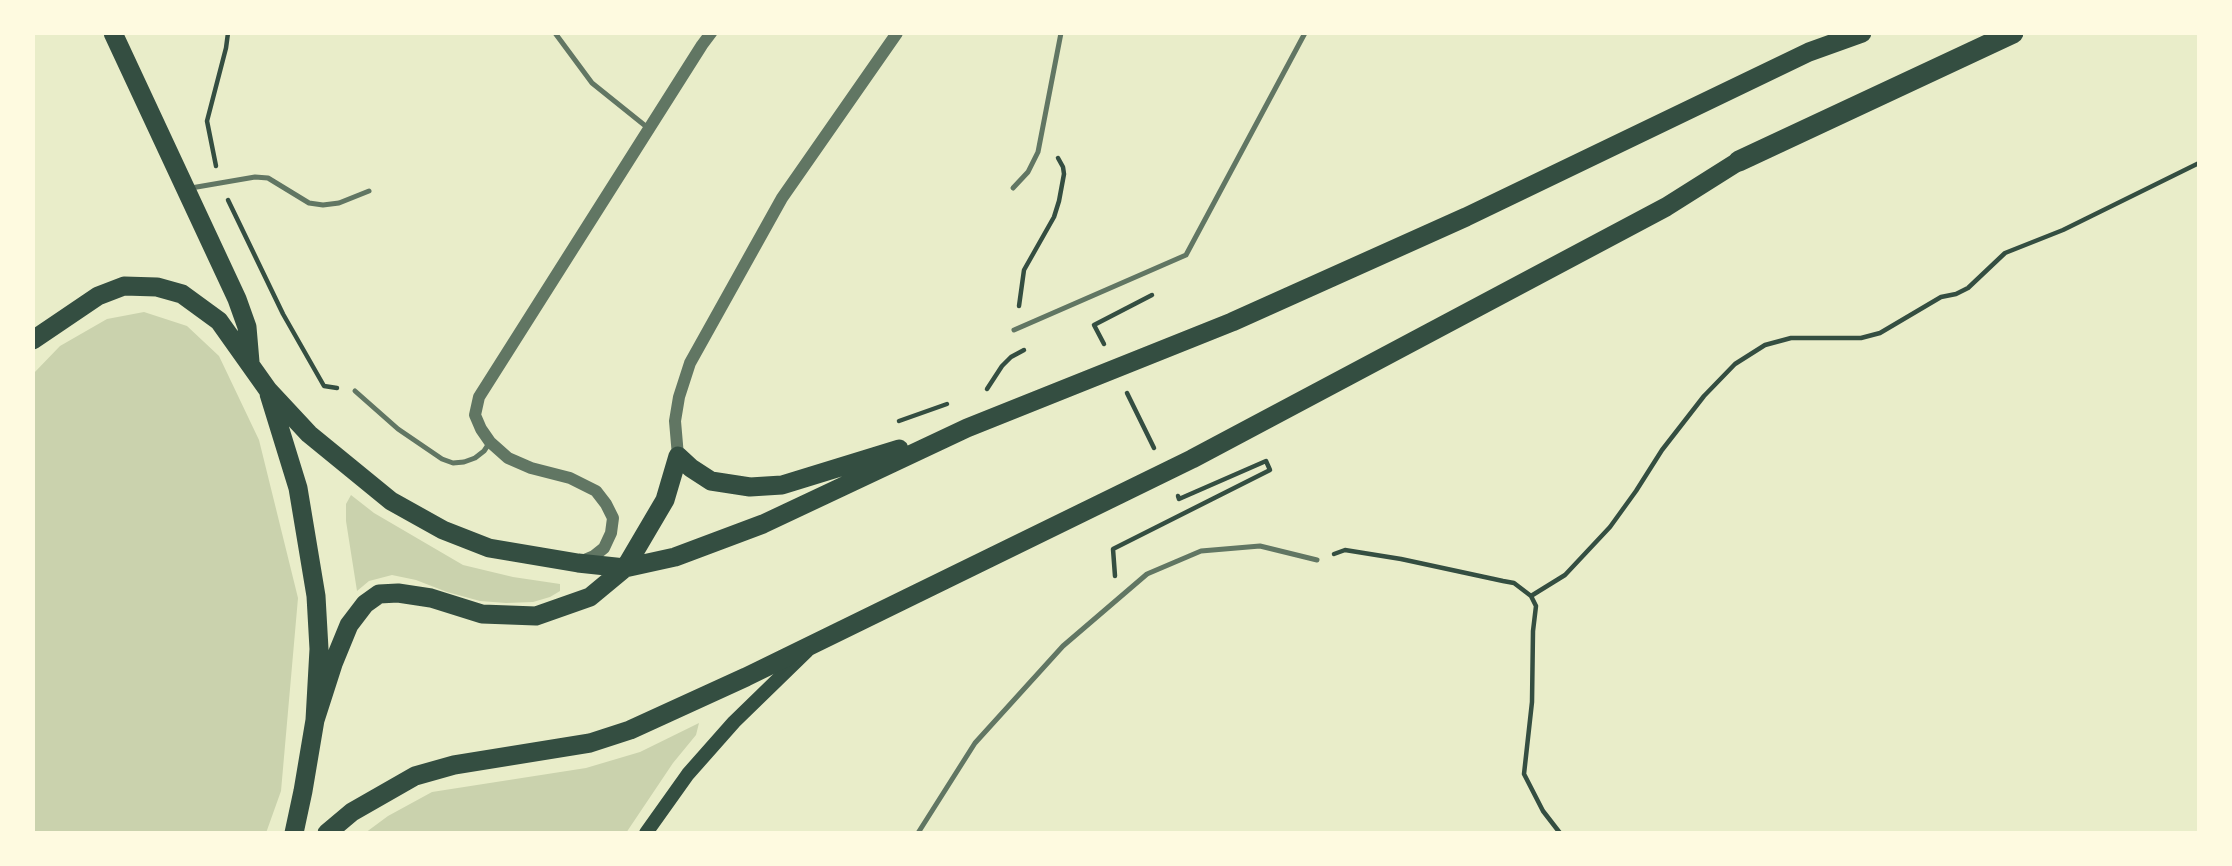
<!DOCTYPE html>
<html>
<head>
<meta charset="utf-8">
<style>
	body { margin:0 }
	#map { position:relative; width:2232px; height:866px; overflow:hidden; background:#e9edc9; font-family:"DM Sans",sans-serif }
	canvas { display:block }
	.frame { position:absolute; inset:0; border:35px solid #fefae0; pointer-events:none }
</style>
</head>
<body>
<div id="map">
<canvas width="2232" height="866"></canvas>
<div class="frame"></div>
</div>
<script>
const ctx = document.querySelector('canvas').getContext('2d');
ctx.lineJoin = 'round';
function paint(path, color) { ctx.fillStyle = color; ctx.fill(path, 'evenodd'); }
const shape = rows => new Path2D(rows.map(r => 'M' + r).join(''));
function strokePath(path, color, width, dash) { ctx.strokeStyle = color; ctx.lineWidth = width; ctx.lineCap = dash ? 'butt' : 'round'; ctx.setLineDash(dash || []); ctx.stroke(path); }
paint(shape([
	[144,312,187,326,219,356,259,440,298,598,281,791,266,833,33,833,33,374,60,346,107,319],
	[351,495,374,513,463,565,513,577,560,584,560,591,550,597,533,602,506,603,480,601,447,592,416,580,392,575,369,581,357,591,346,521,346,504],
	[699,723,696,735,673,763,626,833,365,833,388,816,432,792,586,768,640,752]
]), '#cad2ad');
strokePath(shape([
	[216,166,207,121,226,48,228,33],
	[228,200,283,314,324,386,337,388],
	[1019,306,1024,270,1054,217,1059,201,1064,174,1063,167,1058,158],
	[1104,344,1094,325,1152,295],
	[987,389,1002,366,1011,357,1024,350],
	[1127,393,1154,448],
	[899,421,947,404],
	[1334,554,1345,550,1401,559,1503,581,1514,583,1531,596,1536,606,1533,631,1532,702,1524,774,1543,811,1560,833],
	[1115,576,1113,549,1270,470,1266,461,1179,499,1178,496],
	[1531,596,1565,575,1610,527,1636,491,1662,450,1704,396,1735,364,1765,345,1791,338,1861,338,1880,333,1941,297,1956,294,1968,288,2005,253,2063,230,2199,163]
]), '#344e41', 4.5);
strokePath(shape([
	[555,33,592,83,648,128],
	[191,188,255,177,268,178,309,203,323,205,339,203,369,191],
	[1013,188,1028,172,1038,152,1061,33],
	[1014,330,1186,255,1305,33],
	[355,391,398,429,442,459,453,463,464,462,475,458,484,451,490,442],
	[918,833,975,743,1063,646,1147,574,1201,551,1260,546,1317,560]
]), '#617663', 5);
strokePath(shape([
	[678,456,675,421,679,397,690,363,782,198,897,33],
	[582,561,594,556,604,548,611,533,613,518,606,504,596,491,570,478,531,468,508,458,490,442,481,429,475,415,479,397,702,45,711,33]
]), '#617663', 12);
strokePath(shape([
	[646,833,688,774,734,722,807,651]
]), '#344e41', 14);
strokePath(shape([
	[113,33,237,299,247,327,250,362],
	[33,340,98,296,124,286,157,287,182,294,219,321,268,390,309,434,391,501,443,530,489,548,578,563,625,568,675,557,763,524,967,428,1232,322,1466,217,1809,52,1862,33],
	[269,394,298,488,316,596,319,649,315,720,303,791,294,833],
	[315,720,333,664,349,625,365,604,379,594,398,593,431,598,482,614,536,616,590,597,625,568,665,500,678,456,691,468,711,481,750,487,782,485,899,449],
	[327,833,352,812,415,776,454,765,590,743,630,730,746,677,1192,459,1666,207,1739,161]
]), '#344e41', 19);
strokePath(shape([
	[1739,161,2013,33]
]), '#344e41', 21);
</script>
</body>
</html>
